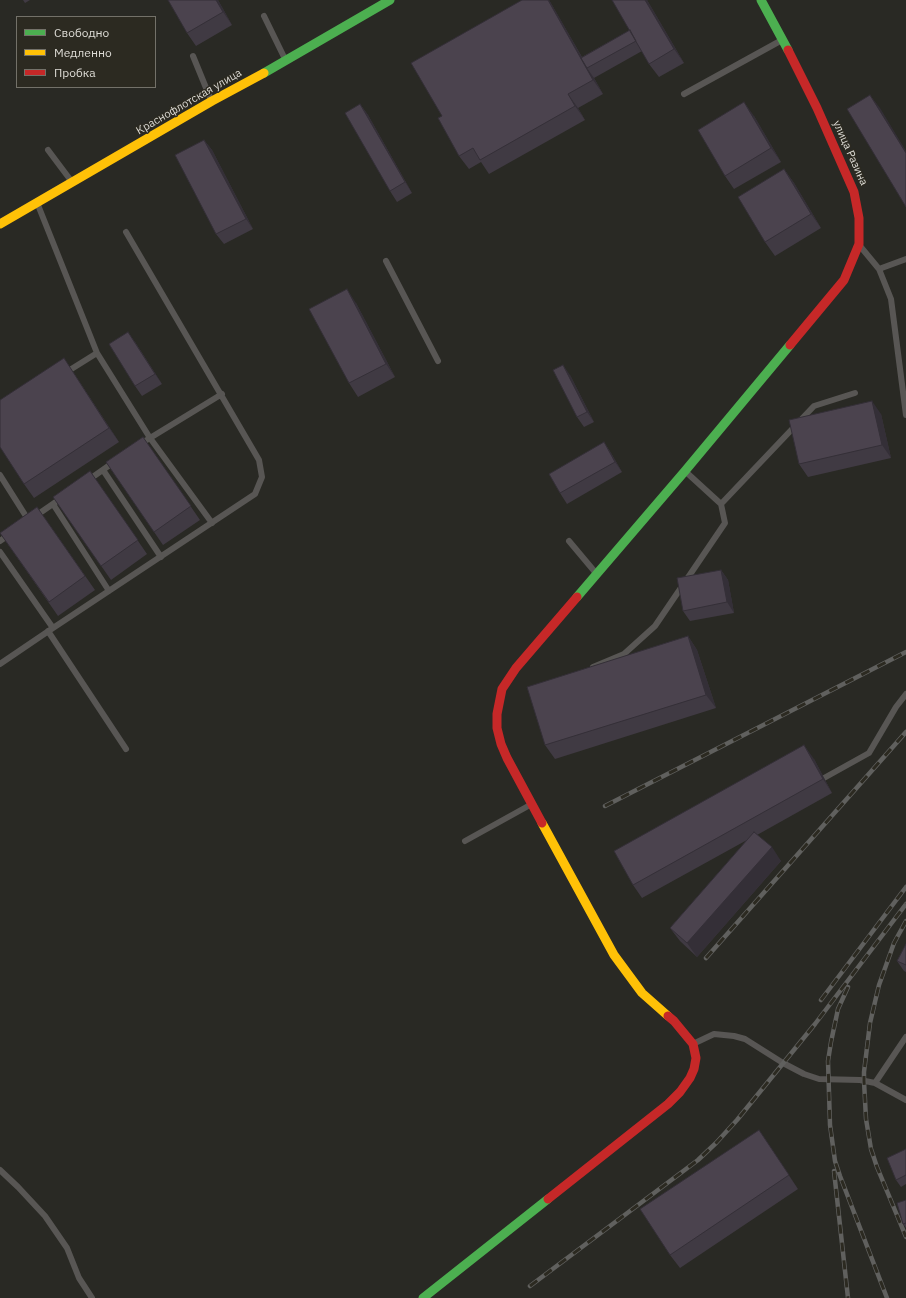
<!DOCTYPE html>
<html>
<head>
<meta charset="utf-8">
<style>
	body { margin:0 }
	#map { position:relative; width:906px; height:1298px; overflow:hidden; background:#292924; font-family:"IBM Plex Sans",sans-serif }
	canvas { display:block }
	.legend { position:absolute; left:16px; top:16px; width:140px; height:72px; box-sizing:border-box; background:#2c2a21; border:1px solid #737169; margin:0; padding:5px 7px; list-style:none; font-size:12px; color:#dedcd6 }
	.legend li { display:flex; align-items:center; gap:8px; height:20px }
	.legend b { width:20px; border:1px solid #737169 }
</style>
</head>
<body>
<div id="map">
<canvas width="906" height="1298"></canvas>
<ul class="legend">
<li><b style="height:5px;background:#4caf50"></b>Свободно</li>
<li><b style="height:5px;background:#ffc107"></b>Медленно</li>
<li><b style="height:5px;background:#c62828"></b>Пробка</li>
</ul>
</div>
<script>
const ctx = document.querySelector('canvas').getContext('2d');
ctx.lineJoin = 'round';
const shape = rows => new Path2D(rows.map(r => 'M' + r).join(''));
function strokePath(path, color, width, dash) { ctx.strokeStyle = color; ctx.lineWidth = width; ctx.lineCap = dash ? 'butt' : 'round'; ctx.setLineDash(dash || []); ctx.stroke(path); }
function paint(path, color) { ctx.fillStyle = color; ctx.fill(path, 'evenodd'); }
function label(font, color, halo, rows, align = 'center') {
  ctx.font = font + ' "IBM Plex Sans",sans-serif'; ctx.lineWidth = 3; ctx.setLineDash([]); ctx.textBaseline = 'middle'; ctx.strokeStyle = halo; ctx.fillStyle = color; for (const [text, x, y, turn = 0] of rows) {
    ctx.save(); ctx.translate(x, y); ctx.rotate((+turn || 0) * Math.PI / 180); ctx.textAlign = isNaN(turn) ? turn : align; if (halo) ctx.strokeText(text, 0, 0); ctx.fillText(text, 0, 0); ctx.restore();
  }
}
strokePath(shape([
	[264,16,285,59],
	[193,56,211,100],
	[684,94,782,40],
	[48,150,72,182],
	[38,205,97,353,150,438,140,444],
	[860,246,879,269,891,299,906,415],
	[386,261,438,361],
	[879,269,906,259],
	[65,373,97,353],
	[103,470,161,557],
	[0,475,29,521],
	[87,481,114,462],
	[53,504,109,591],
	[721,504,814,406,855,393],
	[34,517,63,497],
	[212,523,150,438,222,394],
	[0,541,10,534],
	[569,541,595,572],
	[0,552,53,628],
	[48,631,126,749],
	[0,664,53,628,255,494,262,477,259,460,126,232],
	[593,667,624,654,655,626,725,523,721,504,686,472],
	[824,778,869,753,896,707,906,694],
	[465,841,530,805],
	[695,1043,714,1034,734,1036,745,1039,783,1063,804,1074,819,1079,860,1080,875,1083,906,1100],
	[875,1083,906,1037],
	[0,1170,18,1187,45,1216,67,1248,79,1278,92,1298]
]), '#585654', 6);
strokePath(shape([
	[761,0,788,50],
	[264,73,390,0],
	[577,597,685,471,790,345],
	[423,1298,548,1199]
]), '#4caf50', 9);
strokePath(shape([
	[0,224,212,101,264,73],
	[542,823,614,955,642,993,668,1016]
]), '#ffc107', 9);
strokePath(shape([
	[788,50,817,108,854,192,859,218,859,244,844,280,790,345],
	[542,823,507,758,501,744,497,728,497,714,502,689,516,668,577,597],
	[548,1199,668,1104,680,1092,690,1078,694,1069,696,1058,693,1044,674,1021,668,1016]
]), '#c62828', 9);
const rail = shape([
	[605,806,906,652],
	[906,921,894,943,879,985,870,1023,864,1072,864,1081,866,1119,871,1149,877,1167,906,1237],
	[706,958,906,732],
	[848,987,838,1009,831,1042,828,1061,830,1125,835,1161,840,1176,887,1298],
	[821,1000,906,887],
	[834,1171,848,1298],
	[530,1286,698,1160,716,1143,737,1120,815,1024,906,904]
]);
strokePath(rail, '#60605e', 4.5);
strokePath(rail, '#2c2a21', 3, [9]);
paint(shape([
	[23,0,30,0,25,3],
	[218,0,232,25,196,46,187,33],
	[522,0,549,0,582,57,630,30,647,0,684,63,659,77,649,64,642,51,594,78,603,94,578,108,585,120,489,174,481,162,469,169,459,156,442,116],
	[360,104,368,115,412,193,397,202,390,191],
	[754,116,781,162,734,189,725,176],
	[204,140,212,150,253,229,224,244,216,234],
	[784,169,794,183,821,228,775,256,765,242],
	[356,303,395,377,358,397,349,383],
	[135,342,162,384,142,396,135,386],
	[73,372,119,442,34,498,24,484],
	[570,375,594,422,584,427,577,417],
	[881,414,891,458,808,477,799,464],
	[143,437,200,520,163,545,106,462],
	[604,442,611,453,622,472,567,504,560,493],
	[90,471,147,554,111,580,53,497],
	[37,507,95,590,58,616,0,533],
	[721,570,728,580,734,613,690,621,683,611],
	[688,636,697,650,716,708,555,759,545,745],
	[814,759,832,793,757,835,781,861,697,957,680,941,670,928,747,840,642,898,633,885],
	[906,944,906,972,904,971,897,961],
	[759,1130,798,1189,680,1268,670,1255],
	[906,1149,906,1184,901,1187,896,1180],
	[906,1200,906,1228,903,1224]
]), '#403a43');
paint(shape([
	[216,0,218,0,232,25,223,12],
	[548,0,549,0,551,3,588,68,587,68,594,78,603,94,593,80],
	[645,0,647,0,684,63,674,49],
	[568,94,578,108,585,120,575,106],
	[870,95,880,108,906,151,906,153],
	[744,102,754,116,781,162,771,148],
	[360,104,368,115,412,193,405,182],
	[204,140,212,150,253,229,246,219],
	[784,169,794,183,821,228,811,214],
	[347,289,356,303,395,377,386,364],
	[128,332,135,342,162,384,155,374],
	[64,358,73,372,119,442,109,428],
	[563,365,570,375,594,422,587,412],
	[872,401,881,414,891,458,882,445],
	[604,442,611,453,622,472,615,462],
	[721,570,728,580,734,613,727,602],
	[688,636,697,650,716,708,706,695],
	[804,745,814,759,832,793,823,779],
	[772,847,781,861,697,957,687,943],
	[759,1130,768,1144,798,1189,789,1175]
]), '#342f37');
const building = shape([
	[168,0,216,0,223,12,187,33,168,0],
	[522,0,548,0,593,80,568,94,575,106,480,160,473,148,459,156,438,118,442,116,411,63,522,0],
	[612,0,645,0,674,49,649,64,612,0],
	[630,30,636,41,587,68,581,58,630,30],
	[870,95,906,153,906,207,847,109,870,95],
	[744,102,771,148,725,176,698,130,744,102],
	[360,104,405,182,390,191,345,113,360,104],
	[204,140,246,219,216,234,175,155,204,140],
	[784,169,811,214,765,242,738,197,784,169],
	[347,289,386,364,349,383,309,309,347,289],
	[128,332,155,374,135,386,109,344,128,332],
	[64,358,109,428,24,484,0,447,0,400,64,358],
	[563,365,587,412,577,417,553,370,563,365],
	[872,401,882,445,799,464,789,420,872,401],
	[143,437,191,506,154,532,106,462,143,437],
	[604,442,615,462,560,493,549,474,604,442],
	[90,471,138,540,101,566,53,497,90,471],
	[37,507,85,576,49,602,0,533,37,507],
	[721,570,727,602,683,611,677,578,721,570],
	[688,636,706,695,545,745,527,687,688,636],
	[804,745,823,779,633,885,614,851,804,745],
	[754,832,772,847,687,943,670,928,754,832],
	[906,944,906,965,897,961,906,944],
	[759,1130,789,1175,670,1255,640,1209,759,1130],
	[906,1149,906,1175,896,1180,887,1158,906,1149],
	[906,1200,906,1223,903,1224,897,1203,906,1200]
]);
paint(building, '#4b434e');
strokePath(building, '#342f37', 1);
label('11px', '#dedcd6', '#2c2a21', [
	["Краснофлотская улица",189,102,-30],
	["улица Разина",850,153,66]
]);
</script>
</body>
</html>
